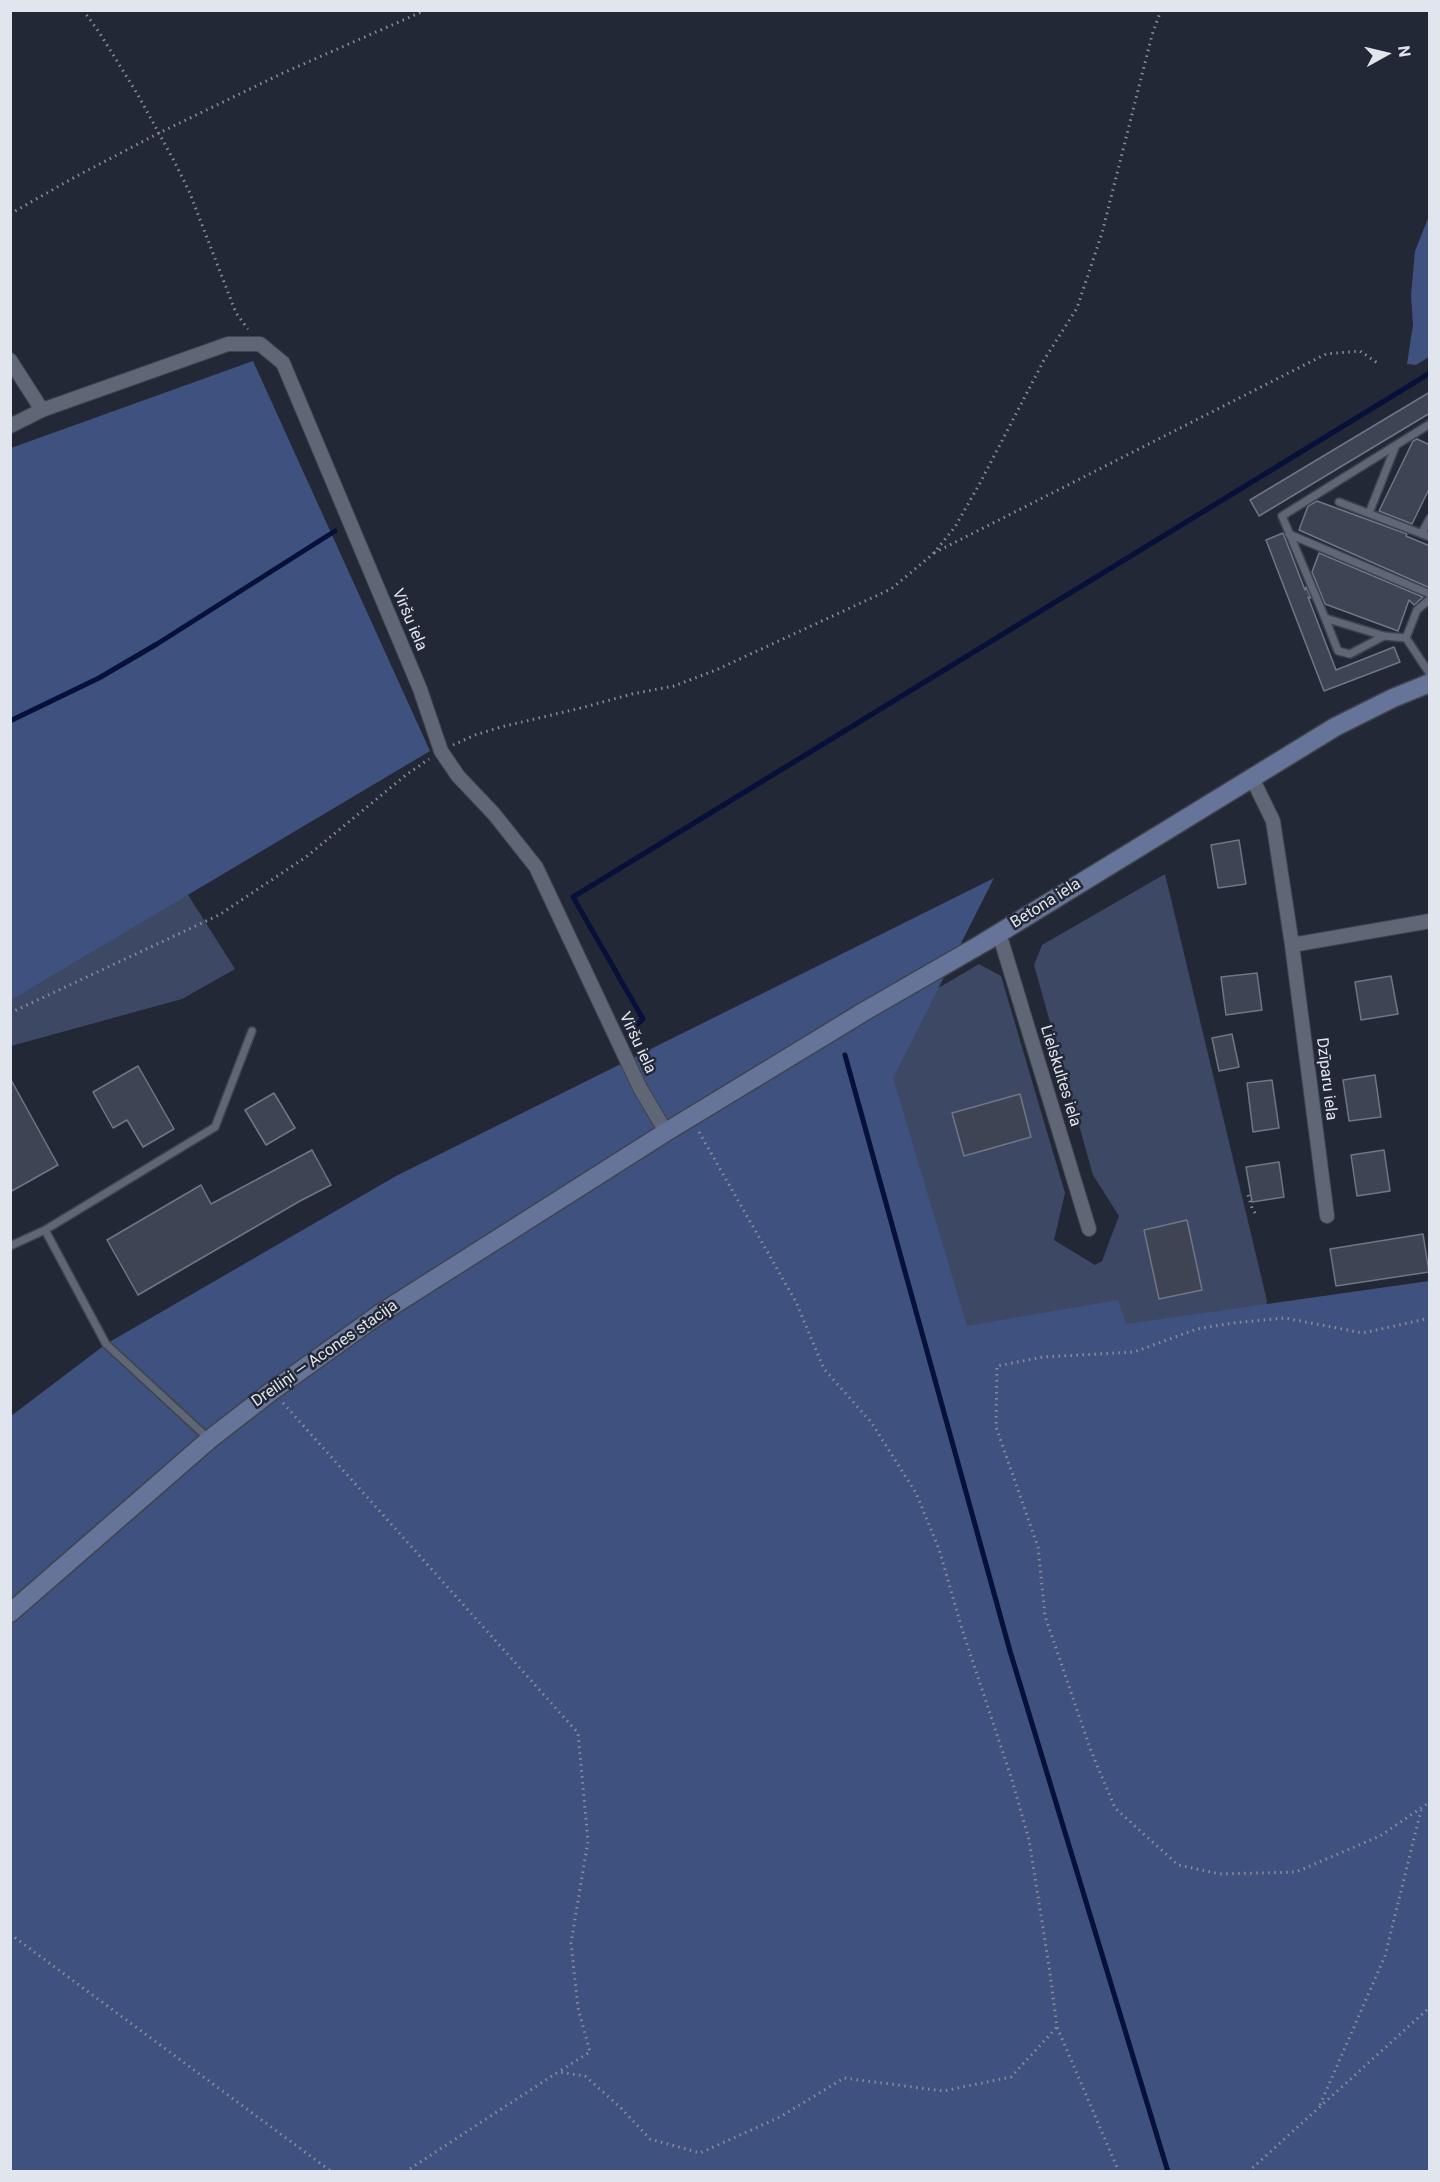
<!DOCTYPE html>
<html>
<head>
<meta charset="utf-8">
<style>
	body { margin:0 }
	#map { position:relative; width:1440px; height:2182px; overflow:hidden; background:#232836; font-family:Roboto,sans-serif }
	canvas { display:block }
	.frame { position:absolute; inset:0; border:12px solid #e1e5ee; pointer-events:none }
	.north { position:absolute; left:1356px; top:24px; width:60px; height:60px; -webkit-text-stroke:4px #232836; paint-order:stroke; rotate:82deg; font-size:16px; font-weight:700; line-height:24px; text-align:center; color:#e1e5ee }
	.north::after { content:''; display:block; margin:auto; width:21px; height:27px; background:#e1e5ee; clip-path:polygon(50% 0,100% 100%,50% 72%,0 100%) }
</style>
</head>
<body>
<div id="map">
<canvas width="1440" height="2182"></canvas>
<div class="frame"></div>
<div class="north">N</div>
</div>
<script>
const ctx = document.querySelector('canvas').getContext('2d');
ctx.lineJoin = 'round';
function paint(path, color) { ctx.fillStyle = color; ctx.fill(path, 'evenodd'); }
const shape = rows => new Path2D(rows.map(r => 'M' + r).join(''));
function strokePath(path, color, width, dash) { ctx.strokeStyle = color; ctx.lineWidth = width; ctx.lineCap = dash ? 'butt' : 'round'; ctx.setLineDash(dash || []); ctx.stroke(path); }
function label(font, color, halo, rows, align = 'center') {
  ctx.font = font + ' Roboto,sans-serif'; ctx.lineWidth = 5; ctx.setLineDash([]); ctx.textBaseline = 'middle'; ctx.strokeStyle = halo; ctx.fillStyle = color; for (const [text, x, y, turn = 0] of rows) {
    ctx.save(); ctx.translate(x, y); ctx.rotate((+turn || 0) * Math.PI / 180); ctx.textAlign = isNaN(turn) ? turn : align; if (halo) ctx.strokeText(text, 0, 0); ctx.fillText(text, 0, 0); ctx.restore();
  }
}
paint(shape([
	[10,614,235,969,182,999,11,1046],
	[1165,874,1267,1301,1266,1311,975,1359,862,1033,979,964,1001,976,1065,1193,1054,1240,1095,1265,1102,1261,1119,1216,1093,1175,1034,965,1042,945]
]), '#3d4865');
paint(shape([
	[1429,216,1429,357,1416,365,1407,364,1413,325,1411,295,1415,251],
	[253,361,430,751,11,1000,11,448],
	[994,878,893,1078,967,1326,1118,1300,1126,1324,1429,1281,1429,2171,11,2172,11,1416,106,1344,396,1176]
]), '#3f517e');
strokePath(shape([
	[10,721,99,678,157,644,335,531],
	[628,1032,643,1019,573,897,1430,373],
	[845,1055,1010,1651,1168,2172]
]), '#061038', 5);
const building = shape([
	[1430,392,1430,413,1259,516,1250,500,1430,392],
	[1417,439,1430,445,1430,487,1412,524,1379,511,1413,441,1417,439],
	[1317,501,1407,534,1406,536,1430,546,1430,588,1299,530,1308,506,1317,501],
	[1283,533,1305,590,1306,587,1311,598,1308,597,1336,670,1394,647,1400,662,1324,691,1266,540,1283,533],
	[1319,553,1423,597,1414,605,1409,600,1398,631,1325,604,1312,572,1319,553],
	[1239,840,1246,884,1218,888,1211,845,1239,840],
	[1257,973,1262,1010,1226,1015,1221,977,1257,973],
	[1391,976,1398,1014,1361,1020,1355,982,1391,976],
	[1232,1034,1239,1067,1219,1071,1212,1038,1232,1034],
	[138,1066,174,1129,143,1147,127,1120,113,1128,93,1092,138,1066],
	[1375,1075,1381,1117,1349,1121,1343,1080,1375,1075],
	[10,1078,58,1165,10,1192,10,1078],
	[1272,1080,1279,1128,1253,1132,1247,1083,1272,1080],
	[274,1093,295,1128,266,1145,245,1110,274,1093],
	[1020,1094,1031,1137,964,1156,952,1113,1020,1094],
	[312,1150,331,1185,300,1201,138,1295,107,1240,201,1185,211,1204,312,1150],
	[1384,1150,1390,1191,1357,1196,1351,1155,1384,1150],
	[1279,1162,1284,1197,1252,1202,1246,1167,1279,1162],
	[1187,1220,1202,1290,1159,1299,1144,1230,1187,1220],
	[1423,1234,1429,1272,1336,1286,1330,1249,1423,1234]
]);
paint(building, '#3e4453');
strokePath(building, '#6f7686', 1.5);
const service = shape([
	[1396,445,1282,516,1325,618,1384,636,1406,638],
	[1339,502,1430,537],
	[1369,513,1396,445,1430,424],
	[1422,533,1430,518],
	[1289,534,1430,594],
	[1430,599,1417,610,1406,638,1430,674],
	[1325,618,1338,651,1350,654,1384,636],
	[10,1246,45,1230],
	[209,1439,106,1344,45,1230,215,1127,252,1031]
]);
const minor = shape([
	[10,360,42,410],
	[10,426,42,410,228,344,260,344,283,363,420,689,441,751,458,776,494,814,536,867,640,1088,666,1132],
	[1252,778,1273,821,1292,945,1327,1216],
	[999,933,1089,1229],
	[1292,945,1430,921]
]);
const secondary = shape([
	[10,1613,210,1439,272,1391,381,1313,666,1132,865,1011,983,943,1335,727,1393,698,1430,683]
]);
strokePath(service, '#3f444f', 10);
strokePath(minor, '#3f444f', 16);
strokePath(secondary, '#3f444f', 21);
strokePath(shape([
	[83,10,99,32,138,95,174,161,189,191,236,313,248,329],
	[10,214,75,177,159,133,283,73,426,10],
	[934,553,1326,354,1360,351,1379,364],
	[453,745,475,735,501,727,581,708,632,694,674,686,716,670,891,589,933,554,955,527,980,483,1044,360,1077,308,1102,233,1152,35,1161,10],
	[10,1013,219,915,306,857,406,775,429,759],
	[699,1132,796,1302,824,1369,871,1422,916,1493,939,1549,962,1629,1012,1780,1029,1840,1049,1966,1057,2027,1119,2172],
	[1248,1195,1252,1208,1257,1216],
	[1430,1318,1363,1333,1285,1318,1232,1323,1197,1329,1134,1352,1043,1357,997,1366,996,1427,1038,1547,1045,1616,1091,1751,1115,1808,1178,1865,1220,1874,1296,1872,1380,1836,1430,1802],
	[283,1403,578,1733,588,1841,571,1943,578,2008,590,2052,558,2072],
	[10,1934,332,2172],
	[1320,2105,1385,1956,1421,1810],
	[405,2172,558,2072,585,2076,620,2107,650,2139,700,2153,780,2117,844,2078,943,2091,1011,2077,1057,2027],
	[1248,2172,1430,2007]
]), '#888d98', 3, [1.5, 4.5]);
strokePath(service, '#5f6676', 7);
strokePath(minor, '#5f6676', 14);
strokePath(secondary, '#667499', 18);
label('16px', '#e1e5ee', '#232836', [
	["Viršu iela",409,620,67],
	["Betona iela",1046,904,-32],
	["Viršu iela",637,1043,65],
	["Lielskultes iela",1060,1076,73],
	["Dzīparu iela",1326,1079,83],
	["Dreiliņi — Acones stacija",325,1354,-35]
]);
</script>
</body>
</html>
